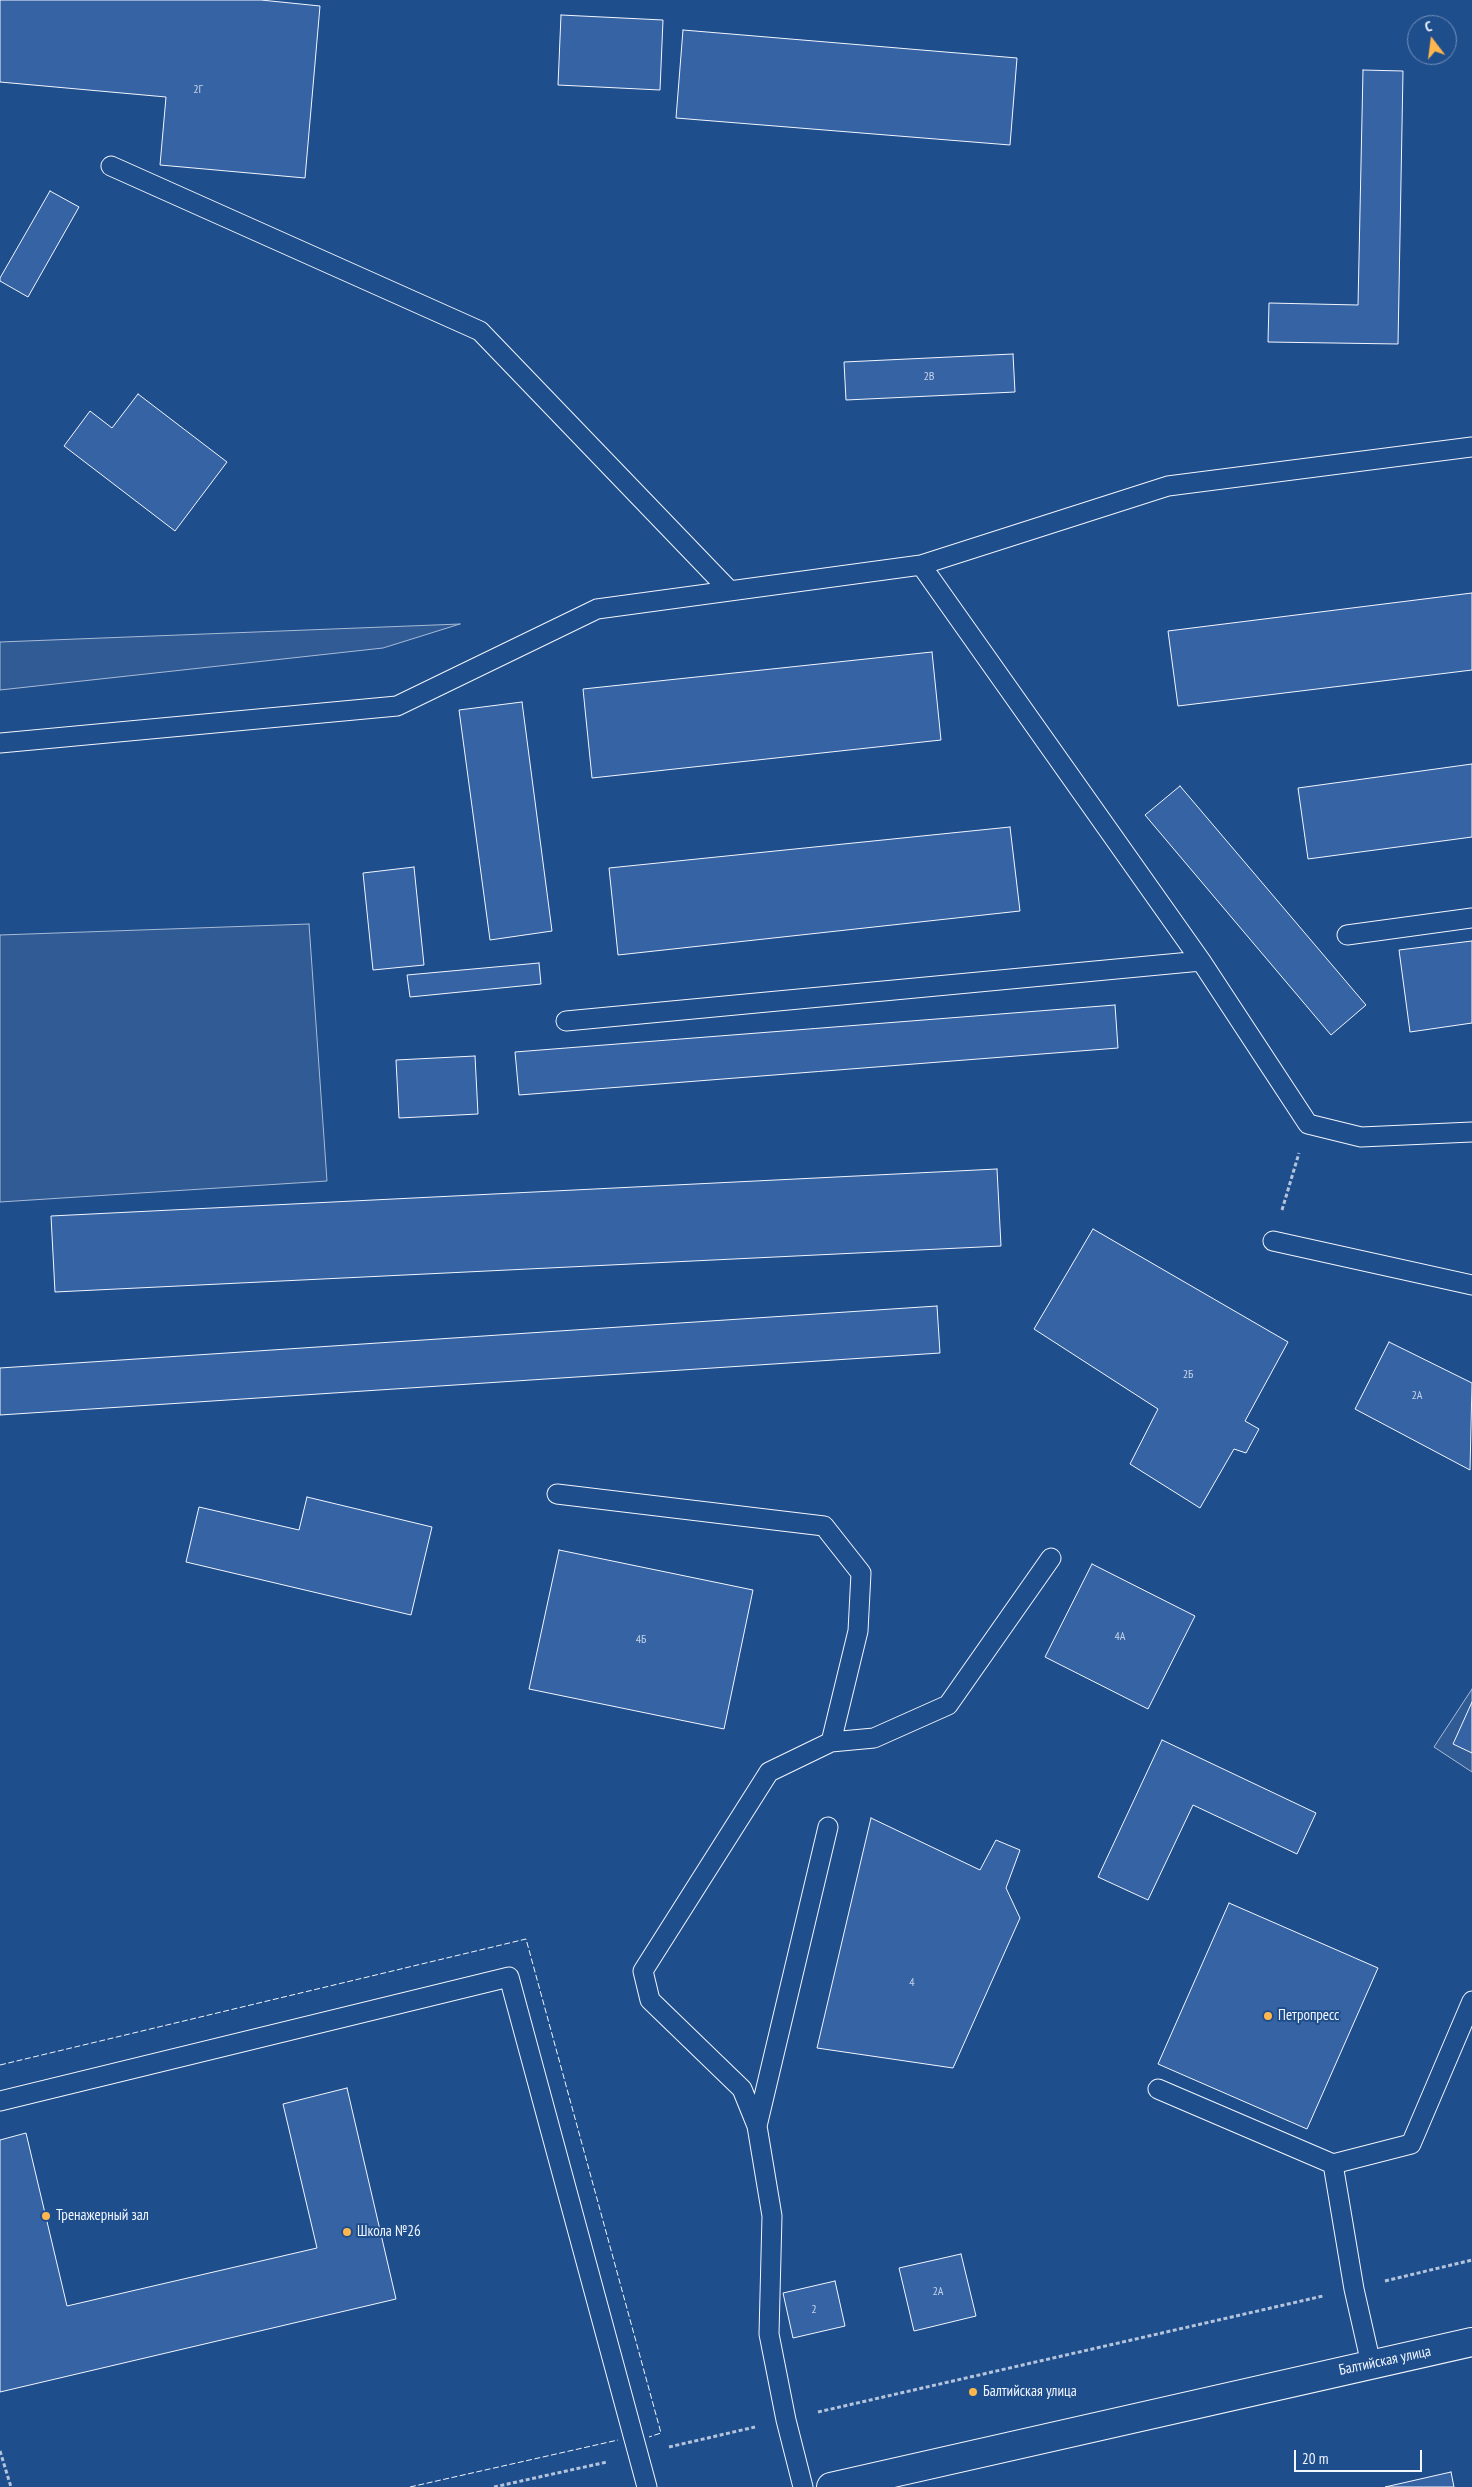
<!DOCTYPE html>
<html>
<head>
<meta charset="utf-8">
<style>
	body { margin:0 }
	#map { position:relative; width:1472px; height:2487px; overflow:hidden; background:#1f4e8c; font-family:"PT Sans Narrow",sans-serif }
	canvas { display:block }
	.north { position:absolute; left:1407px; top:15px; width:50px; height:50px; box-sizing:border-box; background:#1f4e8c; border:1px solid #7391ba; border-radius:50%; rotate:345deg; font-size:14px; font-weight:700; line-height:20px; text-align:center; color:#f2f6ff }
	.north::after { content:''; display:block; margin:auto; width:18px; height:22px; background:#ffb74d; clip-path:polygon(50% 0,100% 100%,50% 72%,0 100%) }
	.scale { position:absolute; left:1294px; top:2450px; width:128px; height:22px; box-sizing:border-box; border:2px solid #f2f6ff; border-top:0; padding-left:6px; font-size:15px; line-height:18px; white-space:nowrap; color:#f2f6ff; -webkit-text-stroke:4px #1f4e8c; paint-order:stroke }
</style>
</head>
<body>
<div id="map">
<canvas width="1472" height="2487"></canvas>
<div class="north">С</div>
<div class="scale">20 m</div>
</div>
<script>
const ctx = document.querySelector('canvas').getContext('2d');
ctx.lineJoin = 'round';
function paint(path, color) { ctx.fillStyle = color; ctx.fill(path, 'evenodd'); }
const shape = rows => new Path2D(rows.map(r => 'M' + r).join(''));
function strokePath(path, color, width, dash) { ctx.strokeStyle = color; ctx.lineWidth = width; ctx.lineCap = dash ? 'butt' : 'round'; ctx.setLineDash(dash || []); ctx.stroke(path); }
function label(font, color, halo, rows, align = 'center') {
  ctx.font = font + ' "PT Sans Narrow",sans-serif'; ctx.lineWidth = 4; ctx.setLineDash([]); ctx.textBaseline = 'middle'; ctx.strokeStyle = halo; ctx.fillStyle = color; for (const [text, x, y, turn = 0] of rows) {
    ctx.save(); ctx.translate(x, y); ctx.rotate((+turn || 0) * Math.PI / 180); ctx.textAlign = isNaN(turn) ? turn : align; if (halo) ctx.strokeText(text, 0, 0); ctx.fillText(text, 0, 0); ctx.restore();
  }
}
const built = shape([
	[460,624,383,648,0,690,0,642,460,624],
	[309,924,327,1181,0,1202,0,935,309,924],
	[1472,1689,1472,1772,1434,1747,1472,1689]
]);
paint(built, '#305b95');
strokePath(built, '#a8bbd7', 1);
const building = shape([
	[0,0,261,0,320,6,305,178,160,165,166,97,0,82,0,0],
	[561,15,663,20,660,90,558,85,561,15],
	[683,30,1017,58,1010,145,676,118,683,30],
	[1363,70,1403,71,1398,344,1268,342,1269,303,1358,305,1363,70],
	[50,191,79,207,28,297,0,281,0,278,50,191],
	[1013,354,1015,392,846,400,844,362,1013,354],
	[138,394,227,462,175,531,64,446,90,411,112,428,138,394],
	[1472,593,1472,670,1178,706,1168,631,1472,593],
	[932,652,941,740,592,778,583,689,932,652],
	[522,702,552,931,490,940,459,710,522,702],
	[1472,764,1472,837,1308,859,1298,788,1472,764],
	[1180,786,1366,1005,1331,1035,1145,815,1180,786],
	[1010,827,1020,911,618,955,609,868,1010,827],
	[414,867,424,965,373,970,363,873,414,867],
	[1472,941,1472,1023,1410,1032,1399,950,1472,941],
	[539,963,541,984,410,997,407,975,539,963],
	[1115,1005,1118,1048,519,1095,515,1052,1115,1005],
	[475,1056,478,1114,399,1118,396,1060,475,1056],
	[997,1169,1001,1246,55,1292,51,1216,997,1169],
	[1093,1229,1288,1342,1245,1421,1259,1429,1246,1453,1234,1449,1200,1508,1130,1464,1158,1409,1034,1329,1093,1229],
	[937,1306,940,1353,0,1415,0,1368,937,1306],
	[1389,1342,1472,1383,1470,1470,1355,1409,1389,1342],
	[307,1497,432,1527,411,1615,186,1562,199,1507,299,1530,307,1497],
	[559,1550,753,1590,724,1729,529,1689,559,1550],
	[1092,1564,1195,1616,1148,1709,1045,1657,1092,1564],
	[1472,1702,1472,1753,1453,1744,1472,1702],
	[1162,1740,1316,1813,1297,1854,1193,1805,1148,1900,1098,1877,1162,1740],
	[871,1818,980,1870,996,1840,1020,1850,1006,1888,1020,1918,953,2068,817,2048,871,1818],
	[1229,1903,1378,1968,1307,2129,1158,2064,1229,1903],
	[347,2088,396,2299,0,2392,0,2140,26,2133,67,2306,317,2248,283,2104,347,2088],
	[961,2254,976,2316,914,2331,899,2268,961,2254],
	[835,2281,845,2326,793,2338,783,2293,835,2281],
	[1451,2472,1454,2487,1385,2487,1451,2472]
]);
paint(building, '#3563a3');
strokePath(building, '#f2f6ff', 1);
const lane = shape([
	[111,166,480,331,730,591],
	[921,565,1201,961,1308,1124,1361,1137,1472,1132],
	[0,743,397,706,597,609,921,565,1168,486,1472,447],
	[1347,935,1472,918],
	[566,1021,1201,961],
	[1273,1241,1472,1285],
	[557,1494,824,1526,861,1573,858,1631,831,1742],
	[1158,2089,1333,2164],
	[0,2101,509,1977,647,2487],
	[757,2126,828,1827],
	[1371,2364,1354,2289,1333,2164,1411,2144,1472,2001],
	[803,2487,786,2420,769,2334,772,2216,757,2126,742,2089,650,2000,643,1971,769,1772,831,1742,874,1738,948,1705,1051,1558]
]);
const secondary = shape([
	[831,2487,1472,2342]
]);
strokePath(lane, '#f2f6ff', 21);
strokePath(secondary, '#f2f6ff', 30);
strokePath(shape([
	[1282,1210,1299,1153],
	[1385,2281,1472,2260],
	[818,2412,1323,2296],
	[669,2447,755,2427],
	[0,2451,11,2487],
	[494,2487,607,2462]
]), '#b3c4dc', 3, [4, 2.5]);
strokePath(lane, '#1f4e8c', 19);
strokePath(secondary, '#1f4e8c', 28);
strokePath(shape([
	[0,2065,526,1939,661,2433,649,2437],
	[410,2487,618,2440]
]), '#f2f6ff', 1, [6, 2.5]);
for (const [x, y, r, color] of [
	[1268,2016,5,"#ffb74d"],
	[46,2216,5,"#ffb74d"],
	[347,2232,5,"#ffb74d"],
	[973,2392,5,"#ffb74d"]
]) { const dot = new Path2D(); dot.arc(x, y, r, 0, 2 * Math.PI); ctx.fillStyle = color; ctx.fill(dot); strokePath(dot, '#1f4e8c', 2); }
label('12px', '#c3d1e8', null, [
	["2Г",198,90],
	["2В",929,377],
	["2Б",1188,1375],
	["2А",1417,1396],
	["4А",1120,1637],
	["4Б",641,1640],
	["4",912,1983],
	["2А",938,2292],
	["2",814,2310]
]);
label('15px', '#f2f6ff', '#1f4e8c', [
	["Петропресс",1278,2016],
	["Тренажерный зал",56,2216],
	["Школа №26",357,2232],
	["Балтийская улица",983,2392]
], 'left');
label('15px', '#f2f6ff', '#1f4e8c', [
	["Балтийская улица",1385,2361,-12]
]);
</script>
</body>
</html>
